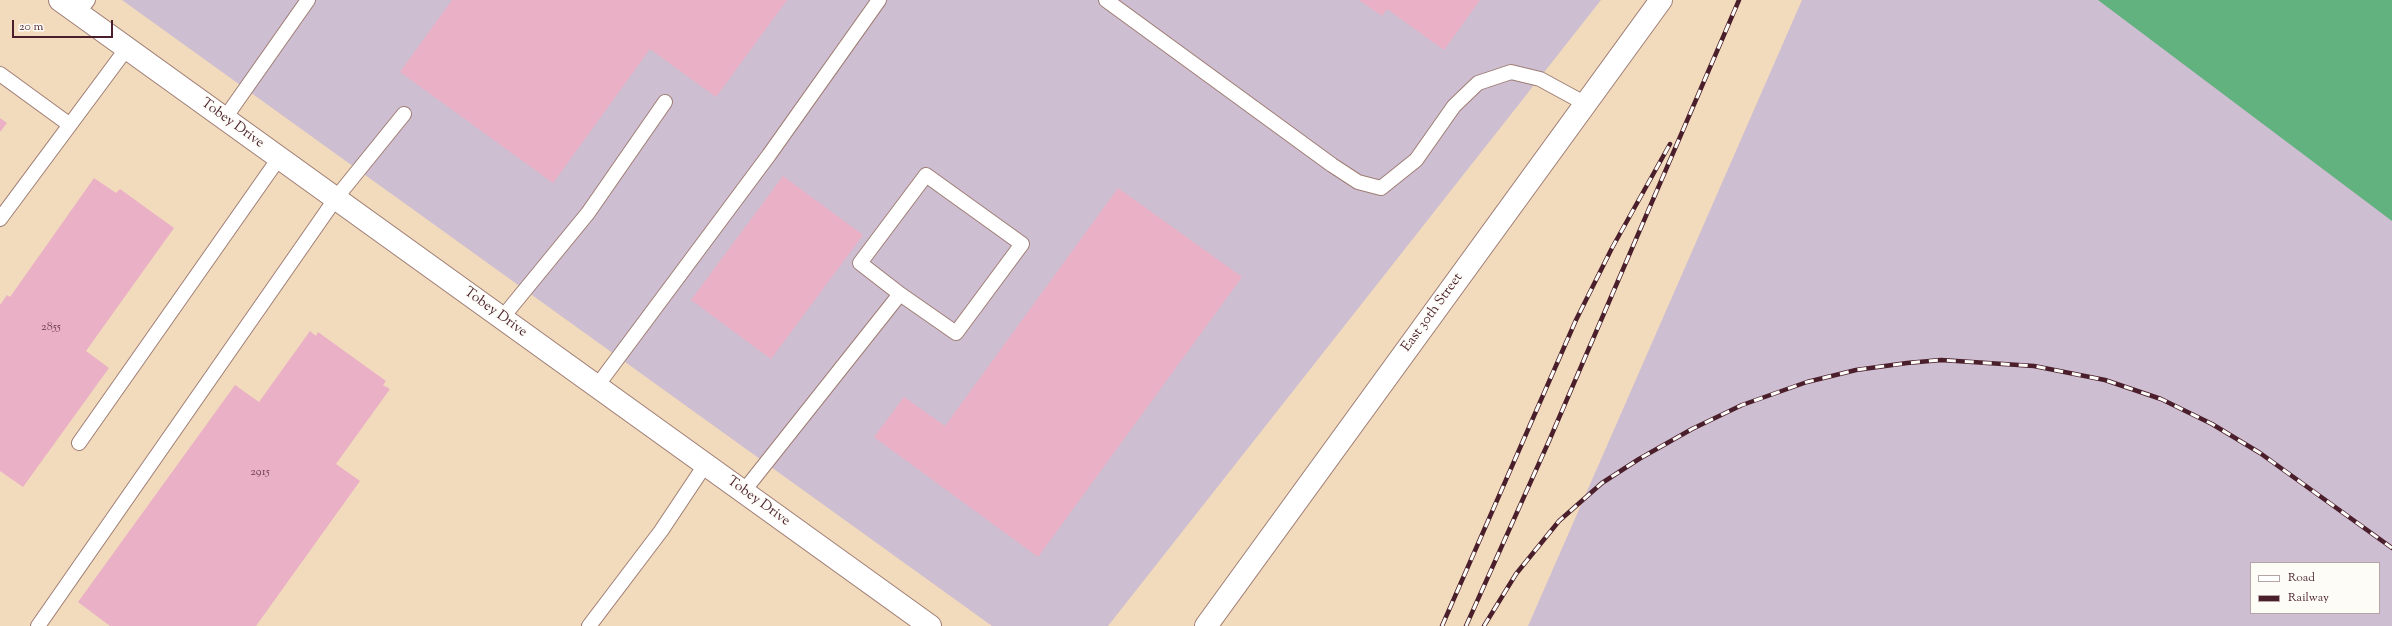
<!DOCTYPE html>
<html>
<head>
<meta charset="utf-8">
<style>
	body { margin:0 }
	#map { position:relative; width:2392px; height:626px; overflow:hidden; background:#f2dbbc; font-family:"Sorts Mill Goudy",serif }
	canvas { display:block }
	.legend { position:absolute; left:2250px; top:562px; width:130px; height:52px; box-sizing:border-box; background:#fdfcf7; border:1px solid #b5a4a5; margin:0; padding:5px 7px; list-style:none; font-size:12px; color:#4a1f2b }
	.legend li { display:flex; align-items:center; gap:8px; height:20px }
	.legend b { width:20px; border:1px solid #b5a4a5 }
	.scale { position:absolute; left:12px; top:20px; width:101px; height:18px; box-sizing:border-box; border:2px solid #4a1f2b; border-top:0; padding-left:5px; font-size:12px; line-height:14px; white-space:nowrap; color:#4a1f2b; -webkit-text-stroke:3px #fdfcf7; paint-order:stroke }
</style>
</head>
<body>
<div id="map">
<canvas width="2392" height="626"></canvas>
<ul class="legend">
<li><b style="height:5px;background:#fff"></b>Road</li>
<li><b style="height:5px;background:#4a1f2b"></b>Railway</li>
</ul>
<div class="scale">20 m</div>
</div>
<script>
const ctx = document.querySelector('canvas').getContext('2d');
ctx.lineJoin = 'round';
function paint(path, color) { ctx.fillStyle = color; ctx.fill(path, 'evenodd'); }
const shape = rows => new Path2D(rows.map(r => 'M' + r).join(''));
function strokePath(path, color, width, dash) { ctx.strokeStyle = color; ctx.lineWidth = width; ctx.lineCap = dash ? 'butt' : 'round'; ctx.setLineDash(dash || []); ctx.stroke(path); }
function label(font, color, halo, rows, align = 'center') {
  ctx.font = font + ' "Sorts Mill Goudy",serif'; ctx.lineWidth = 3.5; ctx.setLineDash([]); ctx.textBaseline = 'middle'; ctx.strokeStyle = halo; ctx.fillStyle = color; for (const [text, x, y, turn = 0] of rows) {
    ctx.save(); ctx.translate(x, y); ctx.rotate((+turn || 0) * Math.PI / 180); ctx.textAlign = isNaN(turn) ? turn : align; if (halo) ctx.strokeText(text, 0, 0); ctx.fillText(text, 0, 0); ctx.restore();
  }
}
paint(shape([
	[122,0,1601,0,1108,626,992,626],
	[1802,0,2392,0,2392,626,1528,626],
	[2251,563,2379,563,2379,613,2251,613]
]), '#cebed1');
paint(shape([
	[2098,0,2392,0,2392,221]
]), '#61b27e');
paint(shape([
	[452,0,787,0,716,97,650,49,553,183,400,72],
	[1359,0,1480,0,1444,50,1387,9,1382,16],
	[0,118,7,123,0,132],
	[783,176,863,235,771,359,691,300],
	[94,178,116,193,120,189,174,228,86,351,109,368,23,487,0,471,0,305,7,295,10,297],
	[1118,188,1242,277,1038,557,874,437,904,397,945,426],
	[310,331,316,336,318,332,386,381,383,385,390,389,336,464,360,481,256,626,110,626,78,602,235,385,259,402]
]), '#eab0c6');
const service = shape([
	[1106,0,1332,165,1358,182,1381,188,1416,160,1454,106,1478,83,1511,72,1540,79,1586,104],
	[78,13,88,0],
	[0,74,70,125],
	[225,118,308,0],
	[0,219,127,48],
	[502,318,588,213,665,102],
	[597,386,769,155,879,0],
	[79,443,279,158],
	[743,492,900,294,860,263,926,175,1022,244,956,333,900,294],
	[38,626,336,198,404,114],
	[589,626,661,531,705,465]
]);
const minor = shape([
	[60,0,930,626]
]);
const secondary = shape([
	[1206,626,1661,0]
]);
strokePath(service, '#9e7d74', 16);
strokePath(minor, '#9e7d74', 24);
strokePath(secondary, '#9e7d74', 24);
strokePath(service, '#fff', 14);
strokePath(minor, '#fff', 22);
strokePath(secondary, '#fff', 22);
const rail = shape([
	[1442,626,1576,320,1612,248,1670,144],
	[1466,626,1549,441,1739,0],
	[1484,626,1516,574,1559,521,1602,483,1639,459,1692,429,1742,405,1807,382,1856,370,1907,363,1941,360,2034,366,2105,380,2161,399,2212,424,2260,453,2392,548]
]);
strokePath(rail, '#4a1f2b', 4.5);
strokePath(rail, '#fdfcf7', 3, [9]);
label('12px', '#724352', null, [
	["2855",51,328],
	["2915",260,473]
]);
label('14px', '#4a1f2b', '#fdfcf7', [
	["Tobey Drive",232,124,36],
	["Tobey Drive",495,313,36],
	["East 30th Street",1433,313,-54],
	["Tobey Drive",758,502,36]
]);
</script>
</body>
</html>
